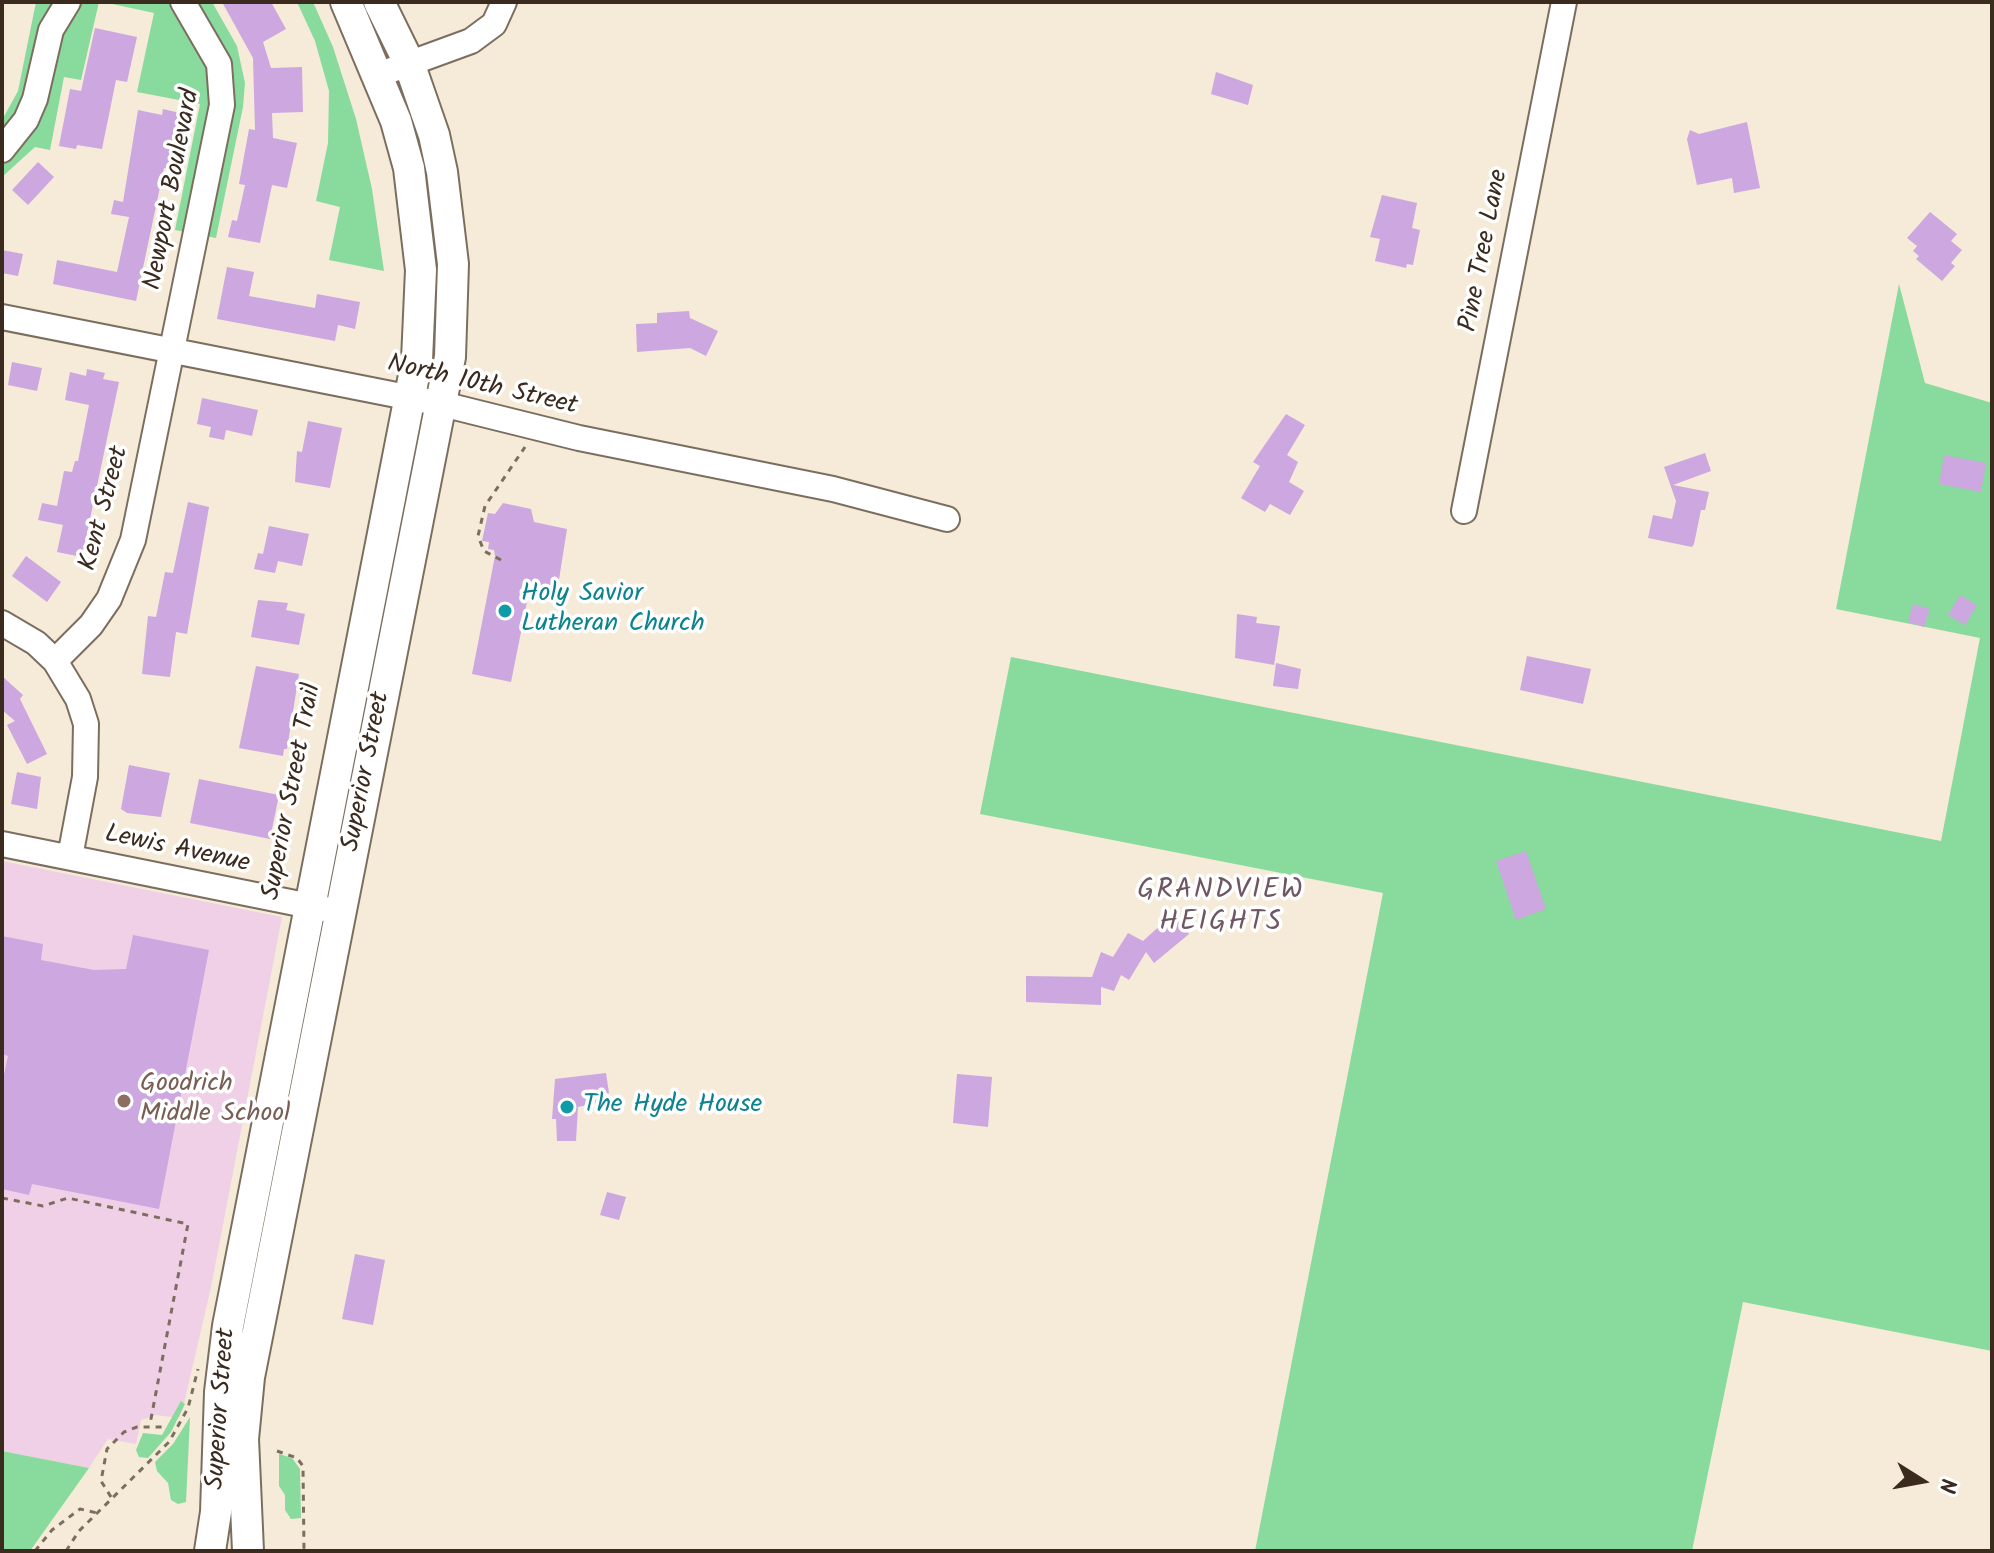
<!DOCTYPE html>
<html>
<head>
<meta charset="utf-8">
<style>
	body { margin:0 }
	#map { position:relative; width:1994px; height:1553px; overflow:hidden; background:#f5ebd8; font-family:Kalam,sans-serif }
	canvas { display:block }
	.frame { position:absolute; inset:0; border:4px solid #3b2a1e; pointer-events:none }
	.north { position:absolute; left:1882px; top:1441px; width:80px; height:80px; -webkit-text-stroke:6px #fff; paint-order:stroke; rotate:101deg; font-size:22px; font-weight:700; line-height:32px; text-align:center; color:#3b2a1e }
	.north::after { content:''; display:block; margin:auto; width:28px; height:36px; background:#3b2a1e; clip-path:polygon(50% 0,100% 100%,50% 72%,0 100%) }
</style>
</head>
<body>
<div id="map">
<canvas width="1994" height="1553"></canvas>
<div class="frame"></div>
<div class="north">N</div>
</div>
<script>
const ctx = document.querySelector('canvas').getContext('2d');
ctx.lineJoin = 'round';
function paint(path, color) { ctx.fillStyle = color; ctx.fill(path, 'evenodd'); }
const shape = rows => new Path2D(rows.map(r => 'M' + r).join(''));
function strokePath(path, color, width, dash) { ctx.strokeStyle = color; ctx.lineWidth = width; ctx.lineCap = dash ? 'butt' : 'round'; ctx.setLineDash(dash || []); ctx.stroke(path); }
function label(font, color, halo, rows, align = 'center') {
  ctx.font = font + ' Kalam,sans-serif'; ctx.lineWidth = 7; ctx.setLineDash([]); ctx.textBaseline = 'middle'; ctx.strokeStyle = halo; ctx.fillStyle = color; for (const [text, x, y, turn = 0] of rows) {
    ctx.save(); ctx.translate(x, y); ctx.rotate((+turn || 0) * Math.PI / 180); ctx.textAlign = isNaN(turn) ? turn : align; if (halo) ctx.strokeText(text, 0, 0); ctx.fillText(text, 0, 0); ctx.restore();
  }
}
paint(shape([
	[2,861,282,917,211,1287,183,1408,179,1418,156,1415,141,1420,136,1444,108,1439,89,1468,2,1451]
]), '#efd0e6');
paint(shape([
	[36,2,99,2,81,80,64,77,50,150,35,147,2,177,2,120,18,91],
	[103,2,212,2,237,46,245,83,243,107,216,238,175,230,200,104,137,92,154,13],
	[297,2,313,2,333,47,356,119,372,189,384,271,329,260,340,207,316,201,328,143,329,91,315,41],
	[1899,284,1925,383,1992,403,1992,1351,1743,1302,1692,1551,1255,1551,1383,893,980,814,1011,657,1941,841,1980,638,1836,609],
	[181,1401,185,1404,171,1432,148,1458,139,1457,136,1450,143,1433,162,1435],
	[190,1417,186,1502,178,1504,171,1500,168,1483,157,1471,155,1462,173,1444],
	[2,1451,89,1468,30,1551,2,1551],
	[279,1454,292,1458,300,1469,301,1518,291,1519,285,1510,285,1495,279,1486]
]), '#88db9c');
paint(shape([
	[222,2,271,2,286,29,263,42,271,68,302,67,303,112,272,113,273,138,297,143,287,188,272,185,260,243,228,237,232,220,237,221,245,185,239,184,249,129,255,130,253,58],
	[95,28,137,37,127,82,116,80,102,149,77,145,76,149,59,146,70,89,81,91],
	[1216,72,1253,85,1248,105,1211,94],
	[163,109,180,113,169,169,164,168,136,301,53,284,57,260,117,272,129,217,111,214,114,200,123,202,138,110,162,115],
	[1747,122,1760,188,1734,193,1732,178,1697,185,1687,139,1690,130,1699,134],
	[38,162,54,177,28,205,12,190],
	[1382,195,1417,203,1412,228,1420,230,1413,265,1407,264,1406,268,1375,261,1380,239,1370,237],
	[1930,212,1957,234,1951,241,1962,250,1951,263,1955,266,1942,281,1916,259,1919,256,1913,251,1917,246,1907,238],
	[2,250,23,254,18,276,2,273],
	[227,267,254,272,249,296,315,308,317,294,360,302,355,329,338,325,335,341,217,319],
	[689,311,690,318,718,331,706,356,690,348,637,352,636,324,657,323,657,313],
	[12,362,42,368,37,391,8,385],
	[87,369,105,373,103,379,119,382,82,557,57,552,63,525,38,520,42,503,57,506,64,471,72,472,75,461,78,461,89,405,65,400,70,372,86,376],
	[202,398,258,410,252,436,226,430,224,440,209,437,211,427,197,424],
	[1286,414,1305,425,1287,455,1298,462,1289,482,1304,491,1290,515,1270,504,1265,512,1241,498,1260,466,1253,462],
	[308,421,342,428,330,488,295,482,297,451,302,452],
	[1705,453,1711,471,1673,485,1709,492,1705,510,1701,510,1694,544,1692,547,1648,538,1653,515,1672,519,1676,501,1664,467],
	[1944,455,1986,463,1981,492,1939,484],
	[188,502,209,507,187,634,176,632,170,677,142,674,148,616,156,617,165,572,173,573],
	[503,503,531,509,534,522,567,529,557,592,530,587,511,682,472,674,495,556,494,550,488,549,489,542,482,541,488,513,495,514],
	[269,526,309,534,302,566,278,561,275,573,254,569,258,553,263,554],
	[26,556,61,582,47,602,12,576],
	[1960,595,1977,605,1965,625,1948,615],
	[258,600,288,603,286,610,305,614,299,645,251,637],
	[1913,604,1930,609,1924,627,1908,622],
	[1237,614,1257,617,1256,623,1280,626,1274,665,1235,658],
	[1527,656,1591,669,1583,704,1520,690],
	[1276,663,1301,669,1298,689,1273,686],
	[256,666,299,674,287,749,284,749,283,756,239,748],
	[2,676,23,695,20,699,47,754,27,764,7,725,15,721,2,710],
	[129,765,170,773,161,817,127,813,121,809],
	[17,772,41,777,37,809,11,804],
	[199,779,279,795,270,839,190,823],
	[1526,851,1546,909,1516,920,1496,861],
	[1174,913,1189,934,1154,963,1146,952,1129,980,1121,975,1114,991,1101,987,1101,1005,1026,1002,1026,976,1092,977,1101,952,1113,957,1128,933,1143,941],
	[133,935,209,950,159,1209,32,1184,29,1195,2,1189,2,1084,8,1056,2,1054,2,936,43,944,41,960,94,970,126,969],
	[606,1073,609,1093,600,1094,601,1102,578,1107,576,1141,557,1141,556,1119,552,1119,555,1079],
	[957,1074,992,1077,988,1127,953,1123],
	[607,1192,626,1197,619,1220,600,1215],
	[355,1254,385,1260,373,1325,342,1319]
]), '#cca7e0');
const minor = shape([
	[378,75,471,41,494,24,504,2],
	[2,150,26,120,35,99,51,30,68,2],
	[2,317,442,404,579,438,833,489,947,519],
	[1464,511,1564,2],
	[2,623,36,643,55,661,78,699,86,724,85,777,70,857],
	[55,661,91,625,109,599,133,540,222,105,219,64,183,2],
	[2,844,325,909]
]);
const major = shape([
	[210,1551,216,1512,220,1392,228,1326,417,360,421,270,409,168,396,121,346,2],
	[248,1551,243,1439,249,1377,450,357,453,264,442,172,434,135,409,63,379,2]
]);
strokePath(minor, '#7c6e5f', 28);
strokePath(major, '#7c6e5f', 34);
strokePath(shape([
	[501,560,484,551,478,536,485,506,525,447],
	[2,1198,43,1206,68,1198,188,1224,150,1424],
	[277,1451,297,1458,303,1466,304,1551],
	[111,1497,101,1481,107,1449,124,1432,137,1427,165,1427],
	[35,1551,52,1530,80,1509,97,1513],
	[66,1551,79,1531,169,1442,188,1408,198,1369]
]), '#7c6e5f', 3, [6, 6]);
strokePath(minor, '#fff', 24);
strokePath(major, '#fff', 30);
for (const [x, y, r, color] of [
	[505,611,8,"#0f9aa8"],
	[124,1101,8,"#8d6e63"],
	[567,1107,8,"#0f9aa8"]
]) { const dot = new Path2D(); dot.arc(x, y, r, 0, 2 * Math.PI); ctx.fillStyle = color; ctx.fill(dot); strokePath(dot, '#fff', 3); }
label('26px', '#3b2a1e', '#fff', [
	["Newport Boulevard",174,190,-79],
	["Pine Tree Lane",1486,251,-79],
	["North 10th Street",482,387,13],
	["Kent Street",106,509,-75],
	["Superior Street",368,772,-79],
	["Superior Street Trail",294,792,-79],
	["Lewis Avenue",177,851,12],
	["Superior Street",223,1409,-86]
]);
label('26px', '#0d838f', '#fff', [
	["Holy Savior",521,596],
	["Lutheran Church",521,626],
	["The Hyde House",583,1107]
], 'left');
label('26px', '#785e54', '#fff', [
	["Goodrich",140,1086],
	["Middle School",140,1116]
], 'left');
ctx.letterSpacing = '2px';
label('28px', '#6e5662', '#fff', [
	["GRANDVIEW",1221,892],
	["HEIGHTS",1221,924]
]);
ctx.letterSpacing = '0px';
</script>
</body>
</html>
